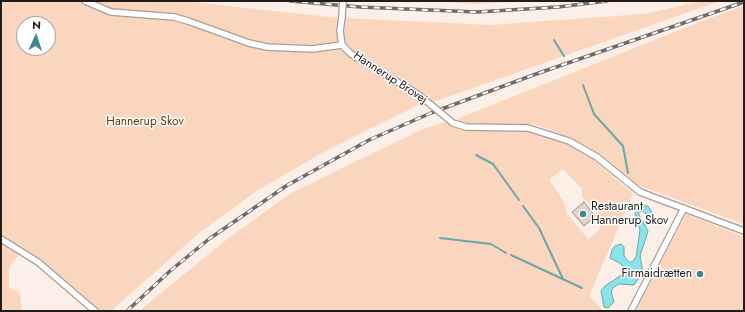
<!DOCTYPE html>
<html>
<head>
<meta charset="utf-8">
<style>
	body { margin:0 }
	#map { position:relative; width:745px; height:312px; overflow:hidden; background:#fbefe8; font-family:Jost,sans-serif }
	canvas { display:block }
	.frame { position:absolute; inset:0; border:2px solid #211c1a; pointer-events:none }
	.north { position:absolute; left:16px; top:16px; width:40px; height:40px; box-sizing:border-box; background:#fff; border:1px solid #a6a4a3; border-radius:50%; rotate:3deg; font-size:11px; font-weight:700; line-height:16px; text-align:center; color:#211c1a }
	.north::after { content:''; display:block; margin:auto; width:14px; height:18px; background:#3f878b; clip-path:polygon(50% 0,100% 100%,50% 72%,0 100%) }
</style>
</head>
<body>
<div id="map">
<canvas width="745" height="312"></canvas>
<div class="frame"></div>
<div class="north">N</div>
</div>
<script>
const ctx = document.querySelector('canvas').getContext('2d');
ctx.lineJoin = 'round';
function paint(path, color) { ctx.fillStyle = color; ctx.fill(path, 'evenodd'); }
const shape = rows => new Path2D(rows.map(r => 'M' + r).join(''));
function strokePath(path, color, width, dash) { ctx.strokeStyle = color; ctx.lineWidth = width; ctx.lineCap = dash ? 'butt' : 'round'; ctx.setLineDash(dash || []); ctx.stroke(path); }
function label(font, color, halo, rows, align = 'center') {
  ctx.font = font + ' Jost,sans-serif'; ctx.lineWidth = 3; ctx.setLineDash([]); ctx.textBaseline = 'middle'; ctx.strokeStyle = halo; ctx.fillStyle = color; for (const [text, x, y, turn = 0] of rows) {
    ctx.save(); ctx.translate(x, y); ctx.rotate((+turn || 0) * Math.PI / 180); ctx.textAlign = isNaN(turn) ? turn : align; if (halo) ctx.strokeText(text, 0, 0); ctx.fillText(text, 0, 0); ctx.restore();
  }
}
paint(shape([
	[1,1,183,1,338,18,338,42,343,51,405,90,422,103,327,150,258,190,199,233,111,311,101,311,37,256,1,234],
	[24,24,48,24,48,48,24,48],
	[434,1,534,1,473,4],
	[702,1,720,1,433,102,410,84,353,51,344,41,342,33,344,18,490,25,644,14],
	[744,6,744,224,637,185,589,147,553,131,533,124,468,124,460,122,457,119,707,19],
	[445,122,460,130,527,130,559,140,590,156,633,194,589,296,603,311,139,311,226,240,291,193,423,129],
	[563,169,582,189,582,197,604,219,598,231,588,239,567,214,563,200,549,180],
	[686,214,744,237,744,311,636,311],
	[1,242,19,255,9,267,9,287,20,293,22,311,1,311]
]), '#fad6bf');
const water = shape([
	[641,206,648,206,653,214,649,216,642,211,638,213,648,231,640,256,643,272,634,285,619,284,615,286,611,291,614,302,608,308,604,307,601,291,605,286,623,274,625,269,621,264,610,258,612,250,615,246,621,244,624,247,624,256,629,262,632,262,636,257,640,230,635,213,636,209,641,206]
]);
paint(water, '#89e3e8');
strokePath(water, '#6aa7aa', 1);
strokePath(shape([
	[554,40,564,56],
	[583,85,594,114,623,146,628,173],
	[476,155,493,164,519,200],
	[523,206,539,228,563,279],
	[440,238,491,244,506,253],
	[511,255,582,288],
	[599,311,600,311]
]), '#6aa7aa', 2);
const building = shape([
	[584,202,595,216,584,226,572,212,584,202]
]);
paint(building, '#dfd4cd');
strokePath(building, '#988e87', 1);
const street = shape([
	[85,1,111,12,174,17,188,21,249,43,267,47,312,49,342,45],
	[342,17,340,31,342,45,351,54,419,95],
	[453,123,466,127,528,128,569,141,597,157,640,192,744,231],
	[1,239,38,262,95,311],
	[631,311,684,208]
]);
strokePath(street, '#a99e97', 8);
strokePath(street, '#fff', 5.5);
const rail = shape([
	[290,1,360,7,477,12,558,7,607,1],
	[127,311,170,271,209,239,286,186,369,140,431,113,536,74,744,2]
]);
strokePath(rail, '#726a66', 3.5);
strokePath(rail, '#fff', 2, [6]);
const streetBridge = shape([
	[342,17,343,1],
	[419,95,453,123]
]);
strokePath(streetBridge, '#a99e97', 8, []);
strokePath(streetBridge, '#fff', 5.5);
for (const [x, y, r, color] of [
	[583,214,4,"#3f878b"],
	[700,274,4,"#3f878b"]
]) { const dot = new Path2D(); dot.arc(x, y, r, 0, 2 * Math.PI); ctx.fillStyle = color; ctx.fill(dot); strokePath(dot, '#fff', 1.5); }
label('12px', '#211c1a', '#fff', [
	["Hannerup Brovej",390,78,33]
]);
label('12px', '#6a3406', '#fff', [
	["Hannerup Skov",145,122]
]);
label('12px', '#211c1a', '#fff', [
	["Restaurant",591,207],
	["Hannerup Skov",591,221],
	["Firmaidrætten",692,274,"right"]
], 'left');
</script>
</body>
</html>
